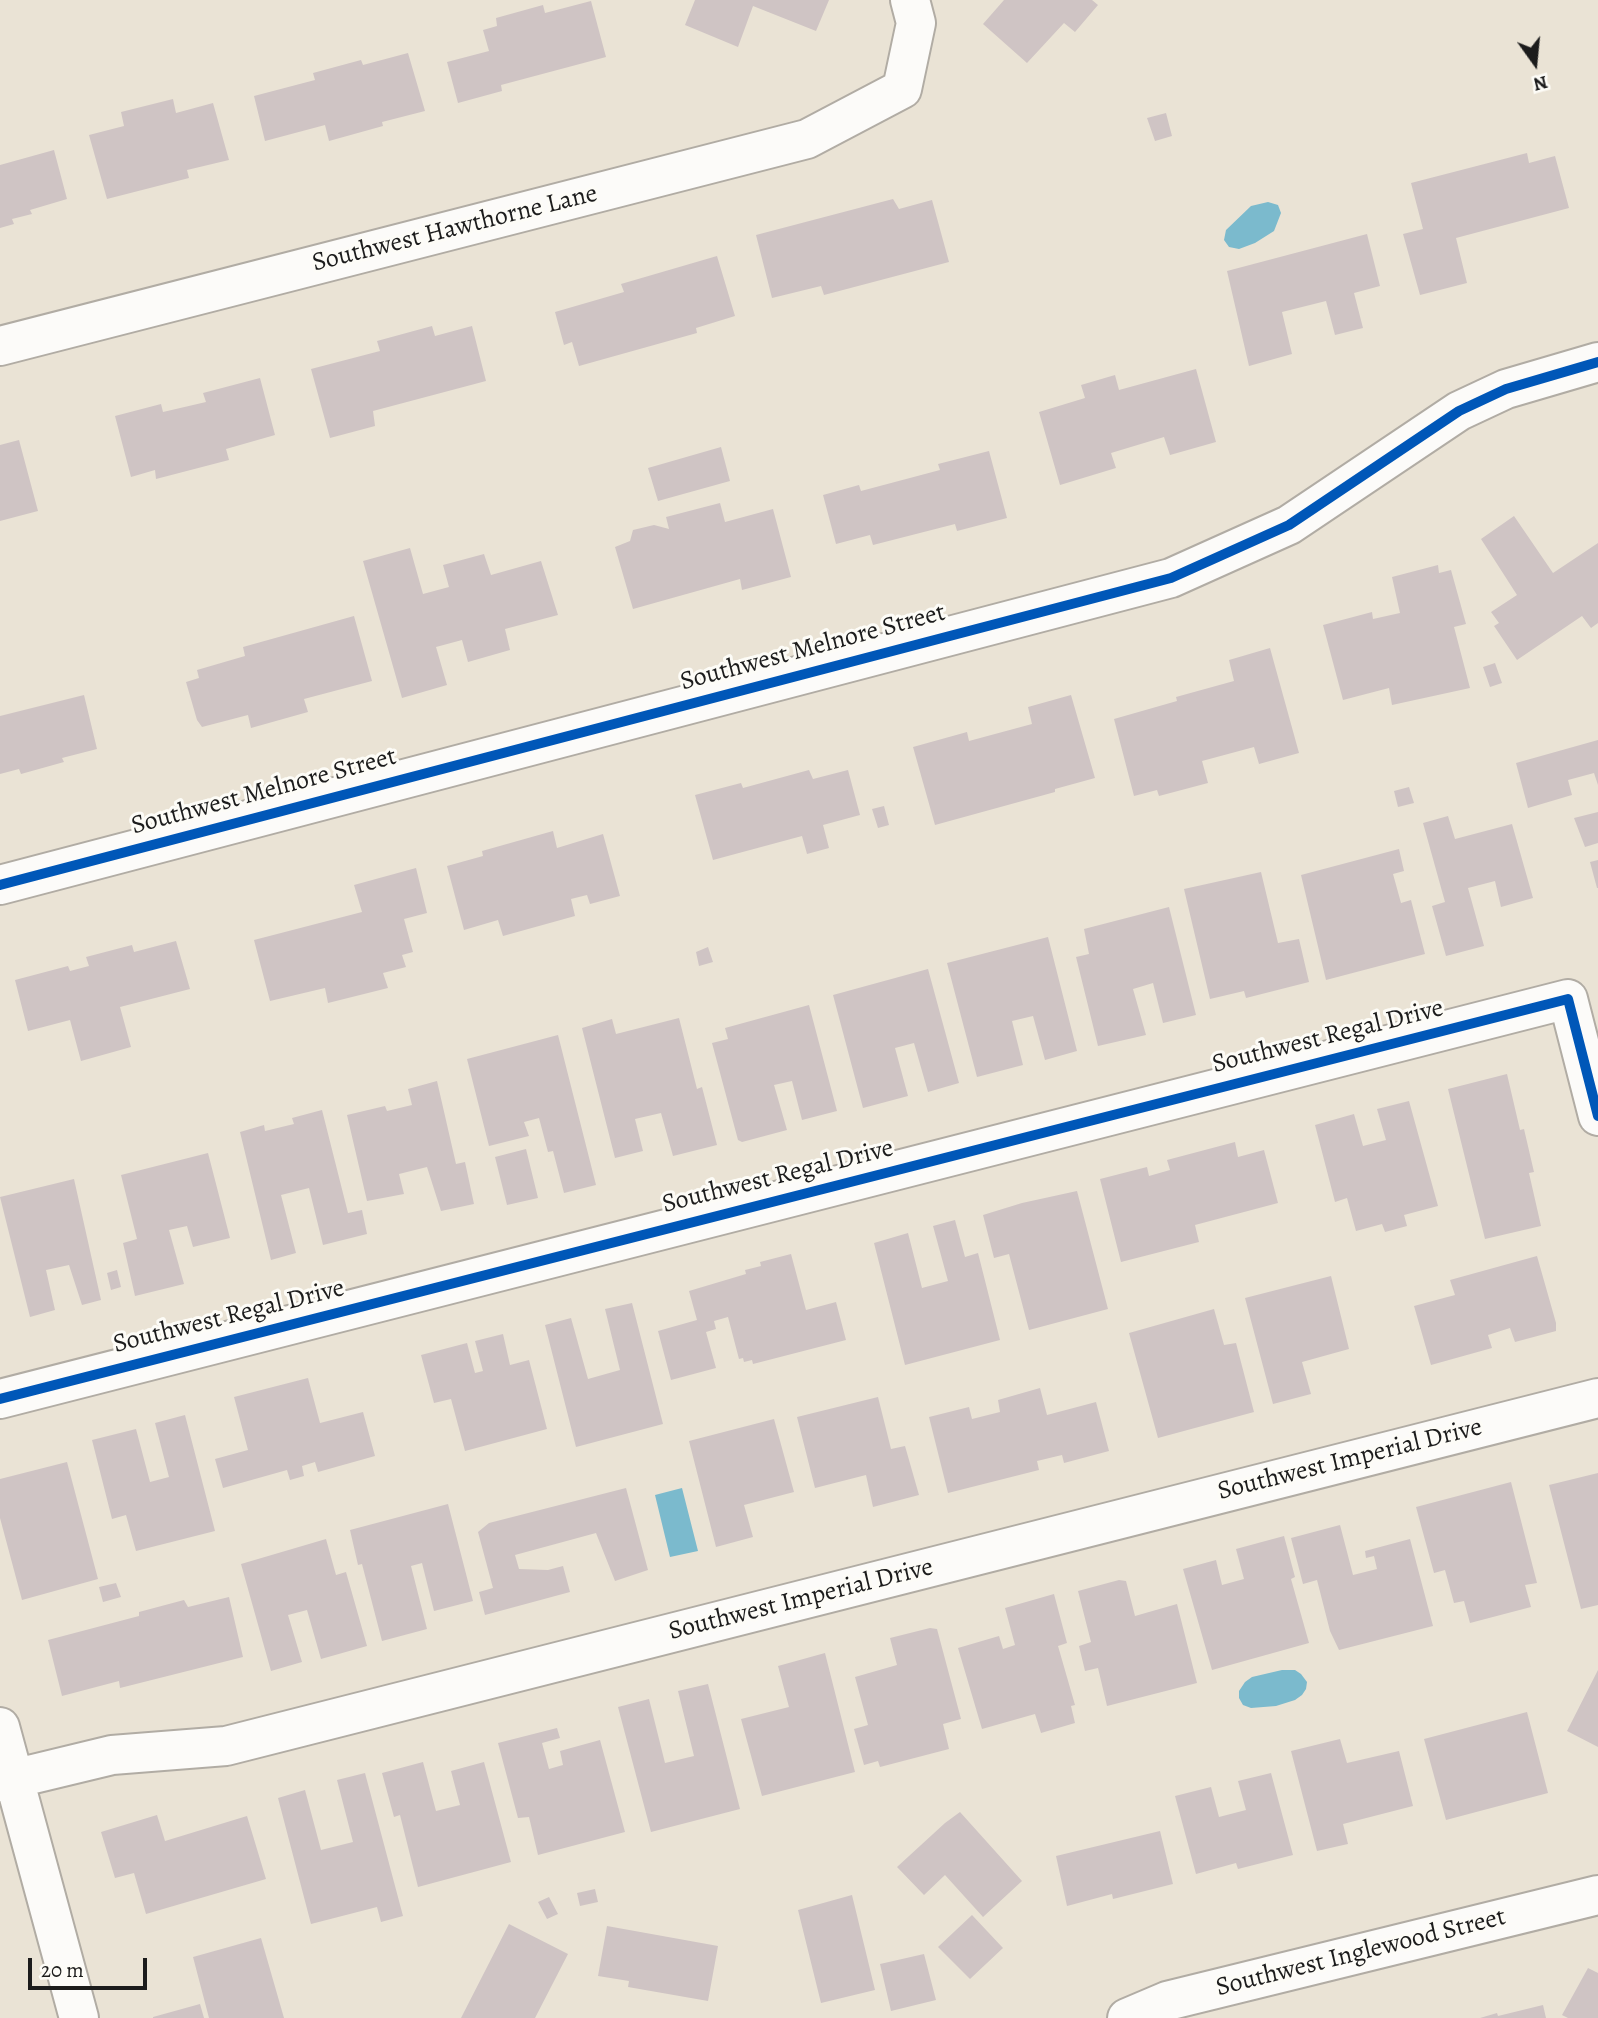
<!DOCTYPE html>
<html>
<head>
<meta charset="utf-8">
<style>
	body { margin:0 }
	#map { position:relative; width:1598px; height:2018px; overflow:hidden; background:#eae3d5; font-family:Alegreya,serif }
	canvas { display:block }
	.north { position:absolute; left:1500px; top:28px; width:70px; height:70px; -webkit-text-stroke:5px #fdfcf7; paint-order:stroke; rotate:165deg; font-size:19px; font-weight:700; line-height:28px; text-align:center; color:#1c1c1c }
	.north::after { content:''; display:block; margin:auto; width:24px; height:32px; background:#1c1c1c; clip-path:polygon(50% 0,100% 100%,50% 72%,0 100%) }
	.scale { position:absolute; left:28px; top:1958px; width:119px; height:32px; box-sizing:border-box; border:4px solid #1c1c1c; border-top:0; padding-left:9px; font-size:21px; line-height:24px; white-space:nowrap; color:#1c1c1c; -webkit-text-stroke:5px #fdfcf7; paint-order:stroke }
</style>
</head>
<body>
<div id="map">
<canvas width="1598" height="2018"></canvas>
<div class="north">N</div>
<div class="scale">20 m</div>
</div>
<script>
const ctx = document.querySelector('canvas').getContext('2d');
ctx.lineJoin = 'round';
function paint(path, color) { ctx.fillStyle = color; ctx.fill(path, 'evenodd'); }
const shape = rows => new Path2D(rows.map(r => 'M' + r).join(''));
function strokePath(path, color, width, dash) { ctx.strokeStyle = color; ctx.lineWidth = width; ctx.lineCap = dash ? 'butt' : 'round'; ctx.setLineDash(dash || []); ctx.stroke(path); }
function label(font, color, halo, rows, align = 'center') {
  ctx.font = font + ' Alegreya,serif'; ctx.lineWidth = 6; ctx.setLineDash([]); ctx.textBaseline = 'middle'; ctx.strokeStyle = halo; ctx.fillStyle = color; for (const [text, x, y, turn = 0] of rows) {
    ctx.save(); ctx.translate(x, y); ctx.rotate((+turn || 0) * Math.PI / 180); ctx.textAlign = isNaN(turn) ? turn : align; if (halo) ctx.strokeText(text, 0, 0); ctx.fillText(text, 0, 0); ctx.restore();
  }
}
paint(shape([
	[1268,202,1278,205,1281,213,1274,231,1255,243,1239,249,1229,247,1224,240,1226,230,1251,206],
	[682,1488,698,1551,670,1557,655,1495],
	[1282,1670,1295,1670,1301,1674,1307,1682,1306,1689,1302,1695,1295,1700,1276,1706,1251,1708,1243,1705,1239,1698,1239,1691,1245,1682,1252,1677]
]), '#7bbacd');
paint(shape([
	[695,0,829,0,816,31,753,6,738,47,685,25],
	[1004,0,1092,0,1098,5,1075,32,1064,23,1027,63,983,24],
	[591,1,606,57,501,85,502,91,458,103,447,62,489,51,483,30,497,26,496,18,543,5,545,13],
	[408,53,425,111,382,122,383,126,329,141,325,125,265,141,254,96,315,80,313,73,361,60,363,65],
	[173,99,176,113,213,103,229,160,187,170,189,178,107,199,89,135,124,126,121,112],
	[1166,113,1172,136,1155,141,1147,118],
	[54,150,67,199,30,210,32,214,12,219,14,224,0,228,0,165],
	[1527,153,1529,163,1555,156,1569,208,1456,238,1467,283,1420,295,1403,234,1423,229,1411,183],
	[893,199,899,209,932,200,949,262,824,295,821,286,772,298,756,235],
	[1367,234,1380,286,1354,293,1363,328,1335,335,1326,301,1282,312,1292,354,1249,366,1227,271],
	[717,256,735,316,696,328,697,333,579,366,572,342,564,345,555,312,624,292,621,284],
	[432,326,435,336,472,326,486,381,373,411,375,426,330,438,311,369,380,351,377,341],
	[1196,369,1216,442,1170,455,1164,437,1111,453,1116,468,1060,485,1039,412,1085,398,1081,385,1115,375,1119,390],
	[260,378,275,435,226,449,229,460,156,479,155,470,131,477,115,416,161,404,163,412,206,402,203,393],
	[19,440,38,511,0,521,0,445],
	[721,447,730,481,658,501,648,468],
	[989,451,1007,518,957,531,955,524,873,545,870,535,836,544,823,495,859,485,861,491,940,470,938,464],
	[720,503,725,522,773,509,791,577,742,590,740,579,633,609,615,547,630,541,633,530,654,525,669,529,666,517],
	[1514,516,1553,573,1598,543,1598,623,1591,628,1582,616,1517,660,1494,626,1499,623,1491,612,1517,595,1481,539],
	[410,548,423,594,449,587,443,565,484,554,491,575,541,561,558,615,505,629,510,650,468,662,462,640,436,647,447,685,402,698,363,561],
	[1438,565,1439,573,1451,570,1466,624,1454,627,1470,688,1392,705,1389,688,1343,700,1323,625,1372,612,1373,619,1400,613,1392,577],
	[354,616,372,681,304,699,308,712,251,728,248,715,202,727,197,720,186,682,199,678,197,670,245,656,243,647],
	[1270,648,1299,753,1259,764,1254,747,1202,761,1208,783,1159,796,1157,790,1134,796,1114,719,1177,701,1176,697,1234,681,1229,660],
	[1495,663,1502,683,1490,687,1483,667],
	[84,695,97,749,62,758,64,762,21,774,19,769,0,774,0,716],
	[1071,695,1095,778,1055,789,1055,792,935,825,913,747,967,732,969,741,1032,724,1028,707],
	[1598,740,1598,785,1594,773,1568,780,1572,795,1528,808,1516,763],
	[809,770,813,779,848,770,860,815,823,825,829,848,807,854,802,836,713,860,695,795,741,783,743,788],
	[1409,787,1414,803,1398,807,1394,791],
	[884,806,889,825,878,828,872,809],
	[1598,812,1598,843,1585,847,1574,818],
	[1448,816,1455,839,1512,824,1533,898,1501,907,1495,881,1468,888,1484,946,1446,956,1432,906,1445,902,1423,823],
	[553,831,557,848,603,834,620,896,590,904,587,895,571,899,575,916,503,936,498,920,464,930,447,866,483,856,482,851],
	[1399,849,1404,871,1393,874,1401,903,1411,900,1425,954,1326,980,1301,875],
	[1598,860,1598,888,1597,888,1590,862],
	[416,868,427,913,404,919,413,952,402,955,406,967,383,973,388,988,328,1003,325,988,270,1001,254,940,362,912,354,885],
	[1261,872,1278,943,1299,939,1309,982,1246,998,1244,991,1210,999,1184,889],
	[1169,907,1196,1015,1163,1023,1153,983,1133,989,1146,1035,1098,1046,1076,957,1089,954,1084,929],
	[1048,937,1077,1051,1045,1060,1033,1016,1012,1021,1023,1065,977,1077,947,963],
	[176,941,190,989,120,1007,131,1047,81,1061,70,1020,28,1031,15,980,68,966,70,971,89,966,86,957,132,945,134,952],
	[708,947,713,962,699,966,696,952],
	[928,969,959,1083,928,1092,914,1043,895,1048,908,1096,863,1108,833,995],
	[809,1005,837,1111,802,1120,792,1081,774,1085,787,1130,742,1142,738,1140,712,1043,728,1039,725,1028],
	[679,1018,697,1089,702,1087,717,1145,673,1156,661,1113,635,1119,643,1151,615,1158,582,1028,612,1019,616,1034],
	[558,1035,596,1185,564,1193,553,1151,548,1152,539,1118,524,1122,529,1136,489,1146,467,1059],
	[1507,1074,1520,1130,1524,1129,1534,1172,1529,1173,1541,1226,1485,1239,1448,1089],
	[437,1081,456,1164,465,1162,474,1204,441,1211,427,1167,399,1174,404,1194,367,1201,347,1115,385,1106,387,1111,412,1105,408,1089],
	[1409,1101,1438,1206,1404,1215,1407,1226,1385,1232,1382,1224,1356,1231,1347,1198,1335,1202,1315,1125,1354,1114,1363,1146,1386,1140,1377,1109],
	[322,1110,348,1213,362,1210,367,1234,323,1245,309,1188,281,1195,296,1253,271,1260,240,1132,264,1125,265,1131,294,1124,292,1118],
	[1235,1142,1238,1157,1264,1150,1278,1203,1195,1225,1199,1242,1121,1262,1100,1179,1147,1167,1149,1176,1170,1170,1167,1160],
	[526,1149,538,1198,507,1205,495,1157],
	[208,1153,230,1238,193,1247,187,1226,169,1230,184,1284,135,1296,123,1243,137,1239,121,1175],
	[74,1179,101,1300,82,1305,69,1265,46,1270,55,1310,30,1317,0,1197],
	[1077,1191,1108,1309,1029,1330,1009,1254,994,1258,983,1215,1022,1203],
	[955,1220,965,1257,978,1253,1000,1340,905,1365,874,1243,908,1233,922,1288,948,1281,933,1226],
	[791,1254,806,1310,836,1302,846,1340,753,1364,752,1360,744,1362,743,1358,739,1359,728,1317,714,1321,716,1329,706,1332,716,1368,671,1380,658,1331,697,1320,689,1291,746,1274,745,1270,761,1266,760,1262],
	[1537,1256,1556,1323,1556,1331,1515,1342,1510,1328,1488,1335,1492,1348,1431,1365,1414,1306,1455,1295,1450,1280],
	[117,1270,121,1287,111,1290,107,1273],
	[1331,1276,1349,1349,1302,1362,1311,1394,1273,1404,1245,1298],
	[632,1303,663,1424,576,1447,545,1325,571,1318,588,1379,620,1370,605,1309],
	[1214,1309,1224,1345,1236,1343,1254,1412,1158,1438,1129,1333],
	[503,1334,510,1365,529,1360,547,1429,465,1451,451,1399,434,1403,421,1355,467,1343,475,1373,483,1371,475,1341],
	[308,1378,320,1423,363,1412,375,1456,318,1472,315,1462,302,1466,304,1476,290,1480,287,1470,223,1488,215,1459,248,1450,234,1397],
	[1040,1388,1047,1415,1096,1402,1109,1451,1064,1463,1062,1455,1037,1461,1039,1470,948,1493,929,1417,969,1407,972,1419,1000,1412,998,1400],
	[878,1397,891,1449,905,1446,919,1495,873,1507,866,1475,815,1488,797,1417],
	[185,1415,215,1531,136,1551,126,1515,112,1519,92,1440,136,1429,150,1482,169,1477,155,1423],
	[774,1419,794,1492,744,1505,753,1537,716,1547,689,1441],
	[67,1462,98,1579,22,1600,0,1518,0,1479],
	[1598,1473,1598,1605,1581,1609,1549,1485],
	[1511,1482,1537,1583,1525,1585,1531,1607,1470,1623,1464,1601,1454,1603,1445,1570,1434,1573,1416,1507],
	[626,1488,648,1570,615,1581,596,1533,515,1555,519,1569,548,1570,563,1566,570,1592,485,1615,479,1592,493,1588,478,1532,489,1523],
	[448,1504,473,1601,434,1611,422,1563,411,1566,427,1629,382,1641,362,1564,358,1565,350,1530],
	[1340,1525,1353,1575,1377,1569,1374,1556,1366,1558,1365,1551,1410,1539,1433,1626,1339,1650,1330,1631,1317,1580,1303,1584,1291,1538],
	[1284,1536,1295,1577,1291,1579,1309,1643,1212,1670,1183,1569,1216,1560,1222,1585,1244,1579,1236,1549],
	[326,1539,336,1575,346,1572,367,1646,321,1659,307,1610,288,1615,302,1662,271,1671,241,1564],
	[1119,1580,1126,1581,1135,1616,1177,1604,1197,1683,1107,1706,1098,1668,1085,1671,1079,1646,1091,1642,1078,1591],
	[116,1583,121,1597,103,1602,99,1587],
	[1054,1594,1067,1643,1058,1646,1075,1705,1071,1706,1075,1723,1041,1733,1035,1714,982,1729,958,1648,999,1636,1003,1649,1015,1645,1005,1608],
	[229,1597,243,1657,120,1688,119,1681,62,1696,48,1640,139,1616,139,1612,184,1600,188,1607],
	[930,1628,937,1629,961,1719,943,1724,949,1749,880,1767,878,1761,864,1765,854,1729,868,1725,855,1677,897,1665,890,1638],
	[825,1653,855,1772,762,1796,741,1719,789,1707,778,1666],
	[1598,1670,1598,1747,1567,1731],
	[708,1684,740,1809,651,1832,618,1707,649,1699,665,1763,694,1756,678,1691],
	[1527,1712,1548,1793,1446,1820,1424,1739],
	[557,1728,560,1738,542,1743,549,1769,563,1765,560,1751,600,1740,625,1832,538,1855,529,1817,518,1818,498,1743],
	[1340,1739,1347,1763,1399,1751,1413,1806,1343,1824,1348,1844,1317,1851,1291,1751],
	[423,1762,436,1811,460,1805,451,1771,484,1762,511,1862,418,1887,400,1815,394,1817,382,1773],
	[365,1773,403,1916,381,1922,377,1907,311,1924,278,1798,305,1790,321,1850,353,1842,337,1780],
	[1271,1773,1293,1855,1238,1869,1236,1863,1196,1874,1175,1796,1211,1787,1219,1817,1246,1810,1238,1781],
	[960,1812,1022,1881,983,1917,945,1875,924,1895,897,1867,945,1823],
	[157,1815,165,1841,247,1816,266,1879,146,1914,134,1873,115,1878,101,1832],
	[1160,1831,1173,1884,1113,1899,1112,1894,1067,1906,1056,1856],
	[595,1889,598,1902,580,1906,577,1893],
	[852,1895,875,1990,821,2003,798,1910],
	[549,1897,558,1914,547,1919,538,1902],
	[972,1915,1003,1948,970,1979,938,1947],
	[509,1924,568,1954,535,2018,461,2018],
	[607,1926,718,1946,708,2001,628,1987,629,1981,598,1976],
	[261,1938,284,2018,209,2018,193,1957],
	[924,1954,936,2000,891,2011,880,1964],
	[1588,1968,1598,1973,1598,2018,1568,2018,1562,2015],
	[200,2004,204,2018,153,2018,153,2017],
	[1543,2005,1546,2018,1480,2018,1497,2013,1498,2016]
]), '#cfc4c4');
const minor = shape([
	[0,346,807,139,902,89,916,23,910,0],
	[0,885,1171,578,1289,525,1459,411,1506,389,1598,362],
	[0,1399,1568,999,1598,1116],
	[0,1727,79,2018],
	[0,1782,112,1755,226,1746,1598,1398],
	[1127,2018,1167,2001,1598,1895]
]);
strokePath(minor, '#b1aca4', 42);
strokePath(minor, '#fcfbf9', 38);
strokePath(shape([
	[0,885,1171,578,1289,525,1459,411,1506,389,1598,362],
	[0,1399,1568,999,1598,1116]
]), '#0057b8', 10);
label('26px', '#1c1c1c', '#fdfcf7', [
	["Southwest Hawthorne Lane",455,229,-14],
	["Southwest Melnore Street",813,648,-15],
	["Southwest Melnore Street",264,792,-15],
	["Southwest Regal Drive",1328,1037,-14],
	["Southwest Regal Drive",778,1177,-14],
	["Southwest Regal Drive",229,1317,-14],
	["Southwest Imperial Drive",1350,1460,-14],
	["Southwest Imperial Drive",801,1600,-14],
	["Southwest Inglewood Street",1361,1953,-14]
]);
</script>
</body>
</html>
